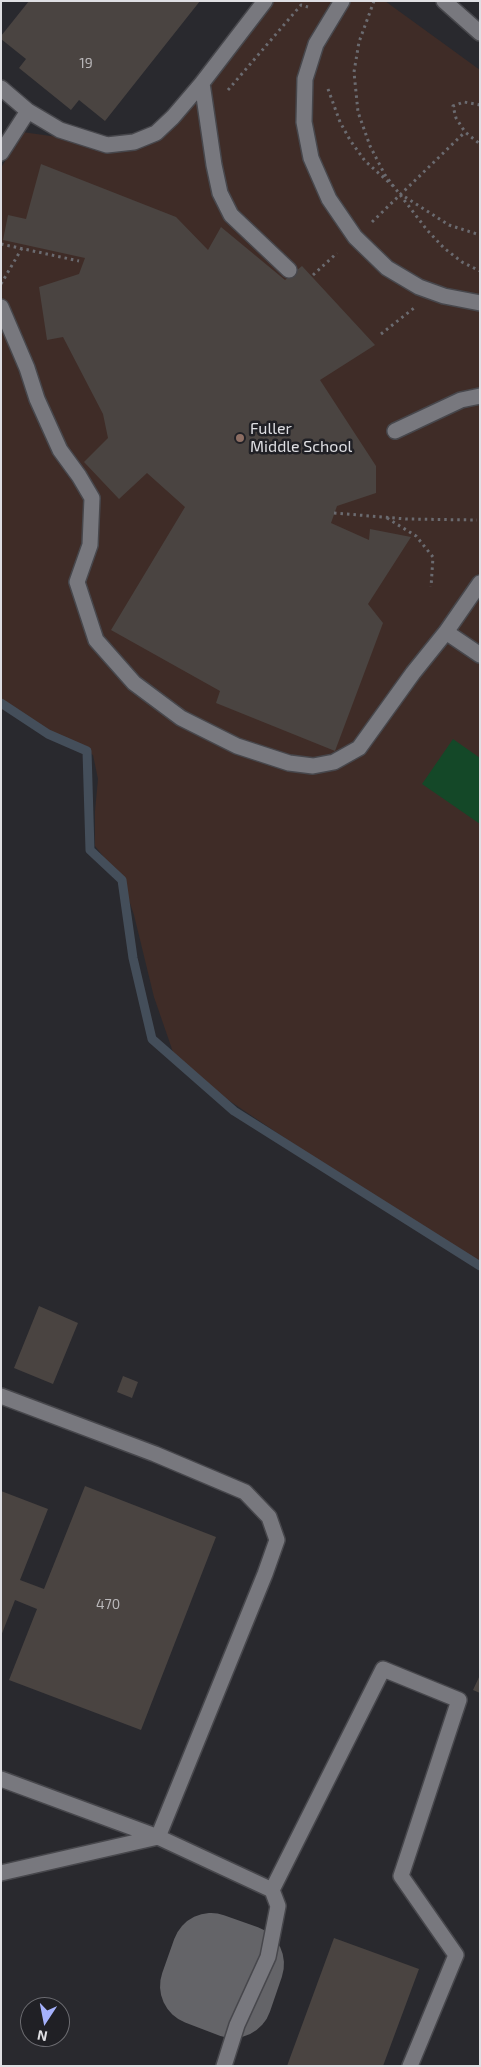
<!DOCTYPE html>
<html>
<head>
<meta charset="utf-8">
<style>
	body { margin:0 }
	#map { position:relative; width:481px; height:2067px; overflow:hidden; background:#29292e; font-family:"Exo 2",sans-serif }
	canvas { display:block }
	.frame { position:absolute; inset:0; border:2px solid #dfdfe3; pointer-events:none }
	.north { position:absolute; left:20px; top:1997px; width:50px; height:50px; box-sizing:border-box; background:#202025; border:1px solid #6c6c71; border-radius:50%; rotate:191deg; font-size:14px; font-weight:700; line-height:20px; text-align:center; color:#dfdfe3 }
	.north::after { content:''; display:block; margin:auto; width:18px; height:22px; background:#a5b1fc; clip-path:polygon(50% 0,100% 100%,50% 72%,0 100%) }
</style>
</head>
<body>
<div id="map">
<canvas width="481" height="2067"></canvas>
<div class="frame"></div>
<div class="north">N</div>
</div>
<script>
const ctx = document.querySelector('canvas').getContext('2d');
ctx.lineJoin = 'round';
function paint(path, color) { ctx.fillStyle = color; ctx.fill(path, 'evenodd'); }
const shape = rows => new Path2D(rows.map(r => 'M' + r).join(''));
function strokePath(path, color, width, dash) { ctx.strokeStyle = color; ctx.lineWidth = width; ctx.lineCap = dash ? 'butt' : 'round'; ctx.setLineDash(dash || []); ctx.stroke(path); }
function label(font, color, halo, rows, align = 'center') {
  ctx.font = font + ' "Exo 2",sans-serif'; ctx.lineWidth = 5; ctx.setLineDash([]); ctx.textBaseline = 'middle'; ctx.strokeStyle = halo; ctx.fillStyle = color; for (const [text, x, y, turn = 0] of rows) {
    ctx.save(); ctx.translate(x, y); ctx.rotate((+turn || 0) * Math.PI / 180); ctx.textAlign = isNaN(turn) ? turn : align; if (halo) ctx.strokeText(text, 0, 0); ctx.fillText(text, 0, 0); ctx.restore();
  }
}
paint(shape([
	[275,1,385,1,480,70,480,1269,182,1069,174,1055,154,997,134,915,122,880,95,846,95,811,98,779,93,755,66,738,1,709,1,168,22,132,137,148]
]), '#3f2c27');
paint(shape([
	[453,739,480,758,480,824,422,784]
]), '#144828');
strokePath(shape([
	[1,703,48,734,87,751,90,850,122,880,133,958,152,1039,234,1111,480,1266]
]), '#444e5a', 9);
strokePath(shape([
	[211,1952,245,1964,233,1999,199,1986,211,1952]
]), '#646468', 78);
paint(shape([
	[29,1,200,1,105,121,79,100,71,110,19,68,26,59,1,39,1,36],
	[41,164,176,217,208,250,221,227,285,280,302,266,375,345,320,380,376,466,376,493,337,506,331,523,369,540,370,529,411,537,368,604,383,623,335,751,216,703,220,691,111,630,185,507,147,473,119,499,84,462,108,438,103,414,63,337,47,340,39,287,79,274,85,258,3,240,8,215,26,219],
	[39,1306,78,1323,53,1384,14,1368],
	[123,1376,138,1382,132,1398,117,1392],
	[85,1486,216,1537,141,1730,9,1680,37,1609,15,1600,1,1636,1,1491,48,1509,20,1580,44,1589],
	[480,1675,480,1693,473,1690],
	[334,1938,419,1969,383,2066,287,2066]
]), '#4a4441');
const service = shape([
	[342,1,316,44,305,79,304,122,311,158,329,199,355,237,387,268,419,287,444,296,480,303],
	[202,83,214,165,220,193,231,215,289,270],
	[1,88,28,111,60,130,107,145,134,142,156,133,173,117,202,83,265,1],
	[1,153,28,111],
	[1,307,27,368,37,399,60,450,79,476,92,498,90,545,77,582,96,640,134,683,181,718,237,746,289,763,313,766,334,762,359,748,413,673,446,632],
	[395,431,461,400,480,396],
	[480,583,446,632,480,655],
	[1,1396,155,1454,245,1492,269,1517,277,1540,265,1574,158,1837,1,1873],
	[1,1779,158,1837,272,1890,278,1906,268,1957,237,2025,224,2066],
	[272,1890,383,1669,459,1700,401,1876,456,1955,410,2066]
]);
const minor = shape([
	[444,1,480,33]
]);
strokePath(service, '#47474c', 18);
strokePath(minor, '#47474c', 18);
strokePath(shape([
	[374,1,359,42,354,72,358,112,370,146,385,175,427,230,444,248,462,262,480,271],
	[328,89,340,122,350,140,365,161,393,186],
	[228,90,301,5,308,7],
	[480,105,464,102,453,106,456,118,465,132,480,144],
	[405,197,449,225,480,235],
	[372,222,465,132],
	[1,244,79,261],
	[313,275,337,253],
	[1,284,22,248],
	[381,334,414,308],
	[334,513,406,519,477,520],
	[387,518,416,536,433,557,431,587]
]), '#6b6b70', 3, [2.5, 4]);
strokePath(service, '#78787e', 15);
strokePath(minor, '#78787e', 15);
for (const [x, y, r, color] of [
	[240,438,5,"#8d6e63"]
]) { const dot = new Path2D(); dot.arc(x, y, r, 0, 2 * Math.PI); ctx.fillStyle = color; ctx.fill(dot); strokePath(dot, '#202025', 2); }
label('14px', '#bab8ba', null, [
	["19",86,63],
	["470",108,1604]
]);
label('16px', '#dfdfe3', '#202025', [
	["Fuller",250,429],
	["Middle School",250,447]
], 'left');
</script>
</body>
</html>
